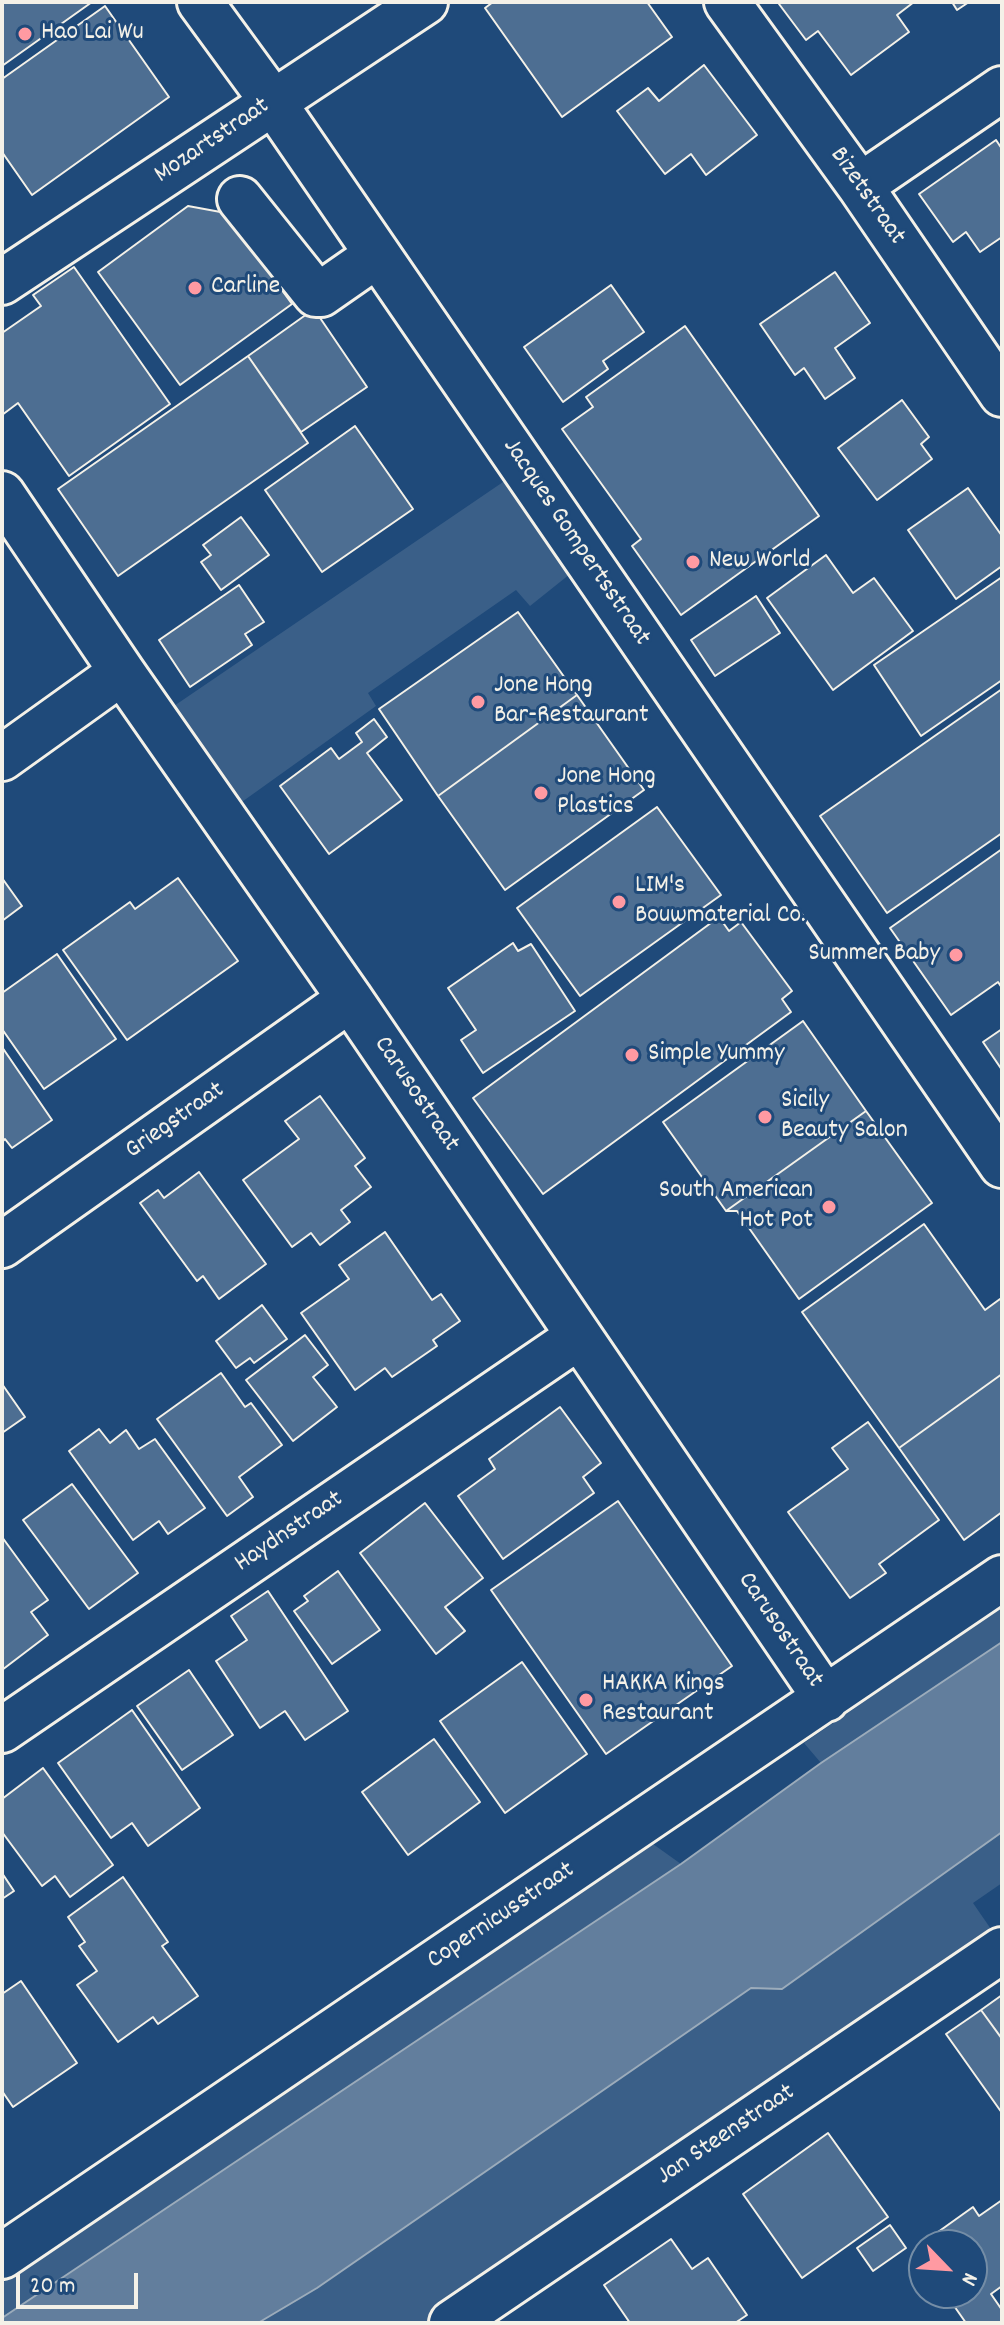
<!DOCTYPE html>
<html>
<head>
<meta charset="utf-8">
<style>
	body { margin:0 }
	#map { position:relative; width:1004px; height:2325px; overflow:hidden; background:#1f4a7a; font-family:Dekko,sans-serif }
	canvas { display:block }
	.frame { position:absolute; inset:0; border:4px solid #f4f1e8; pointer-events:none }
	.north { position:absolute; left:908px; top:2229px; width:80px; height:80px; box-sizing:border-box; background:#1f4a7a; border:2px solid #748da6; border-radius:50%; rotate:115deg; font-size:22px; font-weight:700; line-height:32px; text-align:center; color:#f4f1e8 }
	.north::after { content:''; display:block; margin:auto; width:28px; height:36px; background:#ff9aa2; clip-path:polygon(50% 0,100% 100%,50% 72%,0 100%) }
	.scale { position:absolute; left:16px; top:2273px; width:122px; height:36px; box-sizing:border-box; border:4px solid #f4f1e8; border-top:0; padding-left:10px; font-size:24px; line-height:28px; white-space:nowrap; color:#f4f1e8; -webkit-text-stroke:6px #1f4a7a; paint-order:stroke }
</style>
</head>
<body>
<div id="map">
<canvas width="1004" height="2325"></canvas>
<div class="frame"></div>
<div class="north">N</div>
<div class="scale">20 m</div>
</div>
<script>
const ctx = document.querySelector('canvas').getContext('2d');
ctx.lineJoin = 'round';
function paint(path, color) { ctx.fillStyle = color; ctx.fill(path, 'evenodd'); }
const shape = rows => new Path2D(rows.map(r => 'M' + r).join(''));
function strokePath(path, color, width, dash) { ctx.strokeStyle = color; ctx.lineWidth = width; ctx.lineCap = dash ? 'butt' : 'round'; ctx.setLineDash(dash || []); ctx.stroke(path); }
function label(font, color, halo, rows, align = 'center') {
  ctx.font = font + ' Dekko,sans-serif'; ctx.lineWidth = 6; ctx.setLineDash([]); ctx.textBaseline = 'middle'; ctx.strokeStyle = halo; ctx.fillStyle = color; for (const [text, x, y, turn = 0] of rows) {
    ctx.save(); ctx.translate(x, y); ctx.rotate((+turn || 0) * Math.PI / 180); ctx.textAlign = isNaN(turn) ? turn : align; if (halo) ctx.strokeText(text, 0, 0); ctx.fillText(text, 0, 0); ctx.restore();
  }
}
paint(shape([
	[506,480,570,574,530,606,516,590,368,693,376,706,239,804,171,708],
	[1002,1607,1002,1642,821,1763,804,1743],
	[1002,1832,1002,1883,973,1903,993,1932,428,2323,258,2323,317,2288,751,1988,782,1989],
	[653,1844,681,1864,2,2318,2,2283]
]), '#3a5f88');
const water = shape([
	[1002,1642,1002,1832,782,1989,751,1988,317,2288,258,2323,2,2323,2,2318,681,1864,821,1763,1002,1642]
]);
paint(water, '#627e9d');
strokePath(water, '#9cacbb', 2);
const building = shape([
	[2,2,92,2,2,66,2,2],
	[493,2,647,2,672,37,562,117,485,8,493,2],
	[781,2,914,2,897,15,909,32,851,75,818,31,806,40,779,4,781,2],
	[952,2,969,2,957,10,952,2],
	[105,6,169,97,32,195,2,152,2,79,105,6],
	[704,65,757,135,706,175,691,154,665,174,617,111,648,88,659,101,704,65],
	[996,140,1002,149,1002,237,980,252,966,232,953,242,919,194,996,140],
	[188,206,226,213,292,304,180,385,98,272,188,206],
	[74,267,170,404,69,476,18,403,2,415,2,333,41,306,33,295,74,267],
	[835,272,870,323,835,348,855,378,825,399,804,368,795,375,760,324,835,272],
	[611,285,644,332,603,361,608,369,563,402,524,347,611,285],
	[314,309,367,387,301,432,248,356,314,309],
	[685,326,819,516,681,615,632,546,641,539,562,429,593,407,586,397,685,326],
	[248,356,308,443,118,576,58,489,248,356],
	[902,400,929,437,921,444,932,459,877,500,838,448,902,400],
	[355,426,413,509,322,572,265,490,355,426],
	[968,488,1002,536,1002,566,956,599,908,530,968,488],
	[241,517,269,555,221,590,201,562,211,555,203,545,241,517],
	[826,555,853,593,874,578,913,631,833,690,767,598,826,555],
	[1002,577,1002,680,921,736,874,665,1002,577],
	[239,585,264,622,245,634,252,645,190,687,159,640,239,585],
	[756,596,780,633,715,676,691,640,756,596],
	[518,612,577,695,438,796,379,709,518,612],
	[1002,689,1002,833,887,913,820,816,1002,689],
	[577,695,644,790,505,890,438,796,577,695],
	[374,719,387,737,367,753,402,800,329,854,280,786,331,748,339,759,362,742,356,733,374,719],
	[657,807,721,895,580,996,517,908,657,807],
	[1002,849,1002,988,998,982,951,1015,890,928,1002,849],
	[2,878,22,906,2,921,2,878],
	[178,878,238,961,127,1040,63,950,130,902,135,909,178,878],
	[719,917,729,931,741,922,792,991,782,999,791,1012,543,1194,473,1098,719,917],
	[513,943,518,951,531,944,575,1011,483,1073,461,1040,476,1030,448,988,513,943],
	[57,954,116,1039,44,1089,2,1029,2,993,57,954],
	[803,1021,866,1111,726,1211,663,1122,803,1021],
	[1002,1029,1002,1070,983,1042,1002,1029],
	[2,1047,52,1120,12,1148,5,1139,2,1142,2,1047],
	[320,1096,365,1158,355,1166,371,1187,341,1210,350,1222,320,1245,311,1233,292,1247,243,1180,299,1139,285,1121,320,1096],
	[866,1111,932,1203,799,1299,737,1211,726,1211,866,1111],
	[199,1172,266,1264,219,1299,203,1276,197,1281,140,1203,158,1190,164,1198,199,1172],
	[924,1224,985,1310,1000,1299,1002,1302,1002,1374,899,1448,802,1312,924,1224],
	[385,1232,432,1300,441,1294,460,1321,433,1340,437,1346,392,1377,385,1368,355,1390,301,1313,349,1279,339,1265,385,1232],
	[262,1305,287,1339,254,1363,250,1358,236,1368,216,1341,262,1305],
	[305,1335,328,1365,313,1377,337,1407,293,1441,246,1380,305,1335],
	[221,1373,245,1407,251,1403,282,1445,239,1477,253,1497,227,1516,157,1419,221,1373],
	[1002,1374,1002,1512,964,1540,899,1448,1002,1374],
	[2,1384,25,1417,2,1433,2,1384],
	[560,1407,601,1463,583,1477,594,1493,503,1559,458,1496,495,1469,489,1459,560,1407],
	[868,1422,939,1520,879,1564,886,1573,850,1598,788,1512,848,1469,832,1448,868,1422],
	[99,1429,110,1443,126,1430,139,1449,155,1439,205,1508,168,1534,159,1521,133,1540,69,1451,99,1429],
	[72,1484,138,1573,89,1609,23,1520,72,1484],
	[618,1501,732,1666,606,1754,491,1590,618,1501],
	[425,1503,483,1578,445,1607,465,1631,436,1654,360,1553,425,1503],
	[2,1537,48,1600,31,1612,48,1635,2,1670,2,1537],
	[338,1571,380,1630,332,1664,294,1611,308,1601,304,1596,338,1571],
	[268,1591,348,1711,305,1740,285,1711,260,1728,216,1661,247,1640,231,1616,268,1591],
	[522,1662,587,1754,505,1813,440,1721,522,1662],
	[189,1670,233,1735,182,1770,137,1706,189,1670],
	[132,1710,200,1808,148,1846,132,1823,111,1838,58,1763,132,1710],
	[434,1739,480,1802,408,1855,362,1792,434,1739],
	[43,1768,113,1865,70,1897,55,1876,42,1886,2,1832,2,1799,43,1768],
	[2,1873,14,1891,2,1899,2,1873],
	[123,1877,168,1942,162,1946,198,1996,158,2024,153,2017,118,2042,77,1985,97,1971,79,1946,85,1942,68,1917,123,1877],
	[21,1981,77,2063,13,2107,2,2091,2,1994,21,1981],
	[1002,1995,1002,2034,1000,2036,981,2010,1002,1995],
	[981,2010,1002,2039,1002,2113,946,2034,981,2010],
	[828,2133,888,2217,802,2278,743,2194,828,2133],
	[1002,2200,1002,2286,991,2294,1002,2310,1002,2323,966,2323,945,2293,972,2293,972,2245,935,2245,931,2237,973,2207,979,2216,1002,2200],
	[890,2225,906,2248,873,2271,857,2248,890,2225],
	[671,2239,692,2269,708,2258,747,2315,735,2323,630,2323,604,2285,671,2239]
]);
paint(building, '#4d6e92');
strokePath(building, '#f4f1e8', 2);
const minor = shape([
	[200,2,273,102,1002,1165],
	[727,2,860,186,1002,394],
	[860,186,1002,89],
	[240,199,316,294,321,294,377,255],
	[2,282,425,2],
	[2,494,122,672,350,999,826,1699],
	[2,758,122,672],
	[2,1245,350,999],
	[2,1730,578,1337],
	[2,2256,1002,1578],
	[452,2323,1002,1950]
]);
strokePath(minor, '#f4f1e8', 50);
strokePath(minor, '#1f4a7a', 44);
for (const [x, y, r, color] of [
	[25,34,8,"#ff9aa2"],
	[195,288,8,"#ff9aa2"],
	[693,562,8,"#ff9aa2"],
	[478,702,8,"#ff9aa2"],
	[541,793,8,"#ff9aa2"],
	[619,902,8,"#ff9aa2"],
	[956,955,8,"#ff9aa2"],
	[632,1055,8,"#ff9aa2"],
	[765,1117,8,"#ff9aa2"],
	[829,1207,8,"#ff9aa2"],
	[586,1700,8,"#ff9aa2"]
]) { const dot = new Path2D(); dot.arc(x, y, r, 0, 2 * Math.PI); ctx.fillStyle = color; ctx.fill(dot); strokePath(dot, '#1f4a7a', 3); }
label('26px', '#f4f1e8', '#1f4a7a', [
	["Hao Lai Wu",41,34],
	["Carline",211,288],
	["New World",709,562],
	["Jone Hong",494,687],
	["Bar-Restaurant",494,717],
	["Jone Hong",557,778],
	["Plastics",557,808],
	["LIM's",635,887],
	["Bouwmaterial Co.",635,917],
	["Summer Baby",940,955,"right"],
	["Simple Yummy",648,1055],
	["Sicily",781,1102],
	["Beauty Salon",781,1132],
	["South American",813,1192,"right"],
	["Hot Pot",813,1222,"right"],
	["HAKKA Kings",602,1685],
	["Restaurant",602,1715]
], 'left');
label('26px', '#f4f1e8', '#1f4a7a', [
	["Mozartstraat",213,142,-34],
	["Bizetstraat",866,197,55],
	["Jacques Gompertsstraat",575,543,56],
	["Carusostraat",415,1095,56],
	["Griegstraat",176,1122,-35],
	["Haydnstraat",290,1533,-34],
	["Carusostraat",779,1631,56],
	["Copernicusstraat",502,1917,-34],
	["Jan Steenstraat",727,2136,-34]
]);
</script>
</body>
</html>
